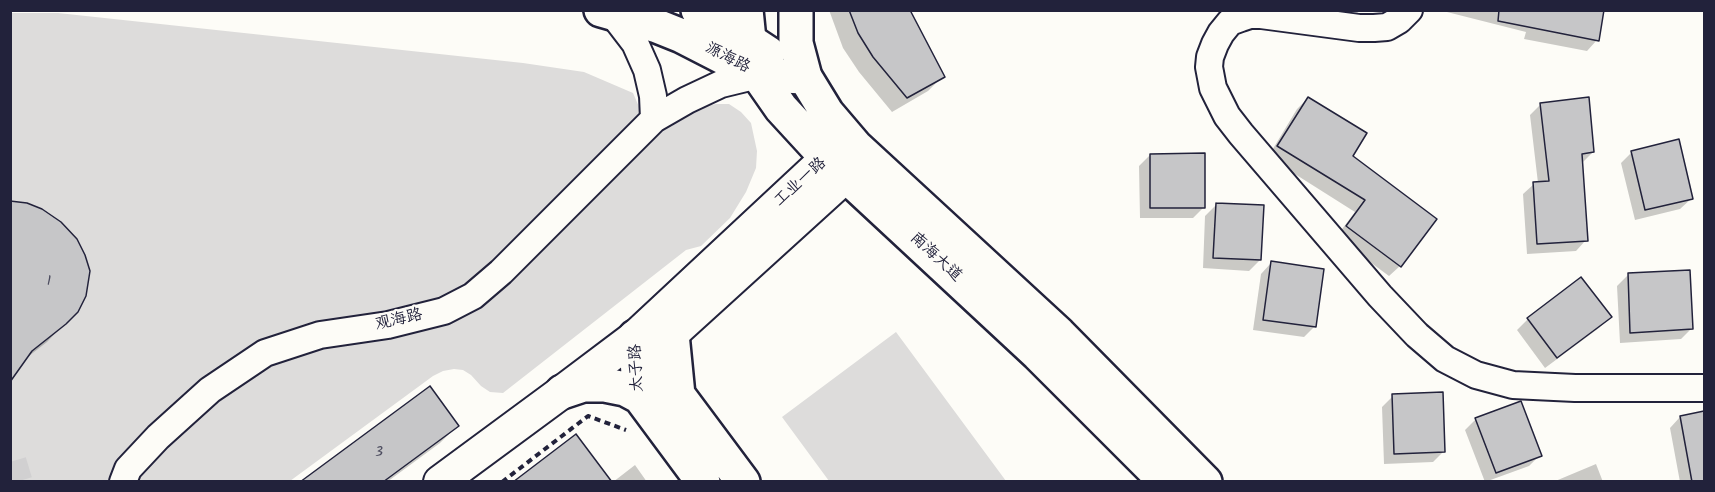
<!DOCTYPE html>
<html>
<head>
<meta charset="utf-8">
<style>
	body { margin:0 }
	#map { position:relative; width:1715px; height:492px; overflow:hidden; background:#fdfcf7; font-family:Kalam,sans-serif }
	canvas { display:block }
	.frame { position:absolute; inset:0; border:12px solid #22223b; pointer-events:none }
</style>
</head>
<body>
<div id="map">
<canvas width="1715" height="492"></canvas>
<div class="frame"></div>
</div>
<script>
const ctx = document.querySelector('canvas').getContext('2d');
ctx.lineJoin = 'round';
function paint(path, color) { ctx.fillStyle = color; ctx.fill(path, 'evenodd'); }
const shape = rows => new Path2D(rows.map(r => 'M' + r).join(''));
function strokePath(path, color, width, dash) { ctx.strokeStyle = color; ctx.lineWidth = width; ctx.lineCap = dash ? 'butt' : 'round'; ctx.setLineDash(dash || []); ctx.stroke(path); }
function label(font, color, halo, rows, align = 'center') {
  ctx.font = font + ' Kalam,"LXGW WenKai TC",sans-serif'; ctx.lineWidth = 4.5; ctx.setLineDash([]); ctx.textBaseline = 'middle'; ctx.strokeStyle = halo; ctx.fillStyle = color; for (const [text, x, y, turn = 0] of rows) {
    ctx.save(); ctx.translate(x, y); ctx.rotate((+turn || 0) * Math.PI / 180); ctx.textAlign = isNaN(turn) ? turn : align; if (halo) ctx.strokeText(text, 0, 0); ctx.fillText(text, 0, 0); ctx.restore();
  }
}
paint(shape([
	[10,13,58,13,523,63,584,72,633,93,643,116,657,127,672,125,697,108,716,104,729,104,741,112,751,123,757,151,756,168,746,192,730,218,701,246,686,250,503,393,490,392,481,386,471,375,463,370,454,369,443,371,433,376,290,481,11,481],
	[896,332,1006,481,829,481,782,417]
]), '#dddcdb');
paint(shape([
	[829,10,908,10,943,76,928,91,892,112,859,72,843,48],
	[1322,10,1360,10,1348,23],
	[1439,10,1603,10,1597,40,1587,51,1524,39,1526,32],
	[1308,98,1351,156,1400,266,1389,276,1336,237,1355,212,1268,157,1297,109],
	[1541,104,1593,152,1582,163,1586,240,1576,251,1527,254,1523,194,1534,184,1538,183,1530,115],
	[1632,152,1691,199,1680,209,1635,220,1621,163],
	[1150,155,1204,207,1193,218,1140,218,1139,166],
	[10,203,65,323,47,342,25,359],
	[1216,205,1260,260,1249,271,1203,268,1205,216],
	[1271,263,1315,326,1304,337,1253,330,1261,274],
	[1628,275,1691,329,1681,339,1620,343,1617,286],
	[1610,317,1599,328,1545,368,1517,330,1528,319],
	[1393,396,1443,452,1433,462,1384,464,1382,407],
	[1704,412,1704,479,1680,482,1670,428,1680,417],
	[1476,419,1540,455,1529,466,1485,482,1465,430],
	[457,426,440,443,387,482,302,482],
	[1596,464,1603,482,1553,482],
	[635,465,647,482,613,482]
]), '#0003');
const building = shape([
	[849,10,910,10,945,77,907,98,873,57,858,33,849,10],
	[1499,10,1604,10,1599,41,1498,21,1499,10],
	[1308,97,1367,133,1353,156,1437,219,1401,267,1346,226,1365,200,1277,146,1308,97],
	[1589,97,1594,152,1582,154,1588,241,1537,244,1533,182,1549,181,1540,103,1589,97],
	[1679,139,1693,199,1645,210,1631,151,1679,139],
	[1205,153,1205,208,1150,208,1150,154,1205,153],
	[10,201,27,203,42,209,61,222,77,239,85,255,90,271,86,296,78,312,66,324,32,351,10,382,10,201],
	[1216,203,1264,205,1261,260,1213,258,1216,203],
	[1271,261,1324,269,1316,327,1263,320,1271,261],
	[1690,270,1693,329,1630,333,1628,273,1690,270],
	[1581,277,1612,317,1557,358,1527,318,1581,277],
	[430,386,459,426,383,482,300,482,430,386],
	[1443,392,1445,452,1394,454,1392,394,1443,392],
	[1521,401,1542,456,1496,473,1475,418,1521,401],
	[1704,411,1704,482,1692,482,1680,416,1704,411],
	[576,434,612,482,513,482,576,434]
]);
paint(building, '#c6c6c8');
strokePath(building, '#22223b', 1.5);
strokePath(shape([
	[10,462,16,482]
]), '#d1d0d1', 33, [33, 16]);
const minor = shape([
	[1409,10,1399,20,1387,27,1374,28,1359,28,1261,15,1250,15,1241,18,1230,22,1221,33,1215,44,1210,57,1209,67,1213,88,1227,116,1241,134,1380,296,1417,335,1445,359,1476,375,1513,385,1575,388,1704,388],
	[612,13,635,43,647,70,653,96,654,119],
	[123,482,128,469,158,437,210,390,265,353,320,335,388,325,444,311,473,296,501,272,654,119,687,100,721,84,758,75]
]);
const tertiary = shape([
	[645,336,672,334,846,176,855,151],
	[440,482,562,392,635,337,827,158,850,149]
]);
const secondary = shape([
	[601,10,657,26,682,36,758,75,805,77],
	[698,10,721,22,768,53],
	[672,334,678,395],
	[635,337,743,482],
	[635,337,640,397,703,482],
	[562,392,583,385,605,385,625,389,640,397]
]);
const primary = shape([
	[746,10,749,40,758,75,781,108,827,158,1038,354,1166,482],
	[796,10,796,43,805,77,827,113,856,147,1059,334,1205,482]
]);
strokePath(minor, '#22223b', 30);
strokePath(tertiary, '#22223b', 36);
strokePath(secondary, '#22223b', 38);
strokePath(primary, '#22223b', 38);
strokePath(shape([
	[502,482,588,416,626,430]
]), '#22223b', 4, [6, 4.5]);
strokePath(minor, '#fdfcf7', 26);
strokePath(tertiary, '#fdfcf7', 32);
strokePath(secondary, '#fdfcf7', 33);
strokePath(primary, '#fdfcf7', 33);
label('14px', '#4b4b5e', null, [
	["1",49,283],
	["3",379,454]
]);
label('16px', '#22223b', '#fdfcf7', [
	["源海路",727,59,27],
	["工业一路",801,183,-42],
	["南海大道",935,258,43],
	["观海路",399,321,-13],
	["太子路",638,368,-93]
]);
</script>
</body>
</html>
